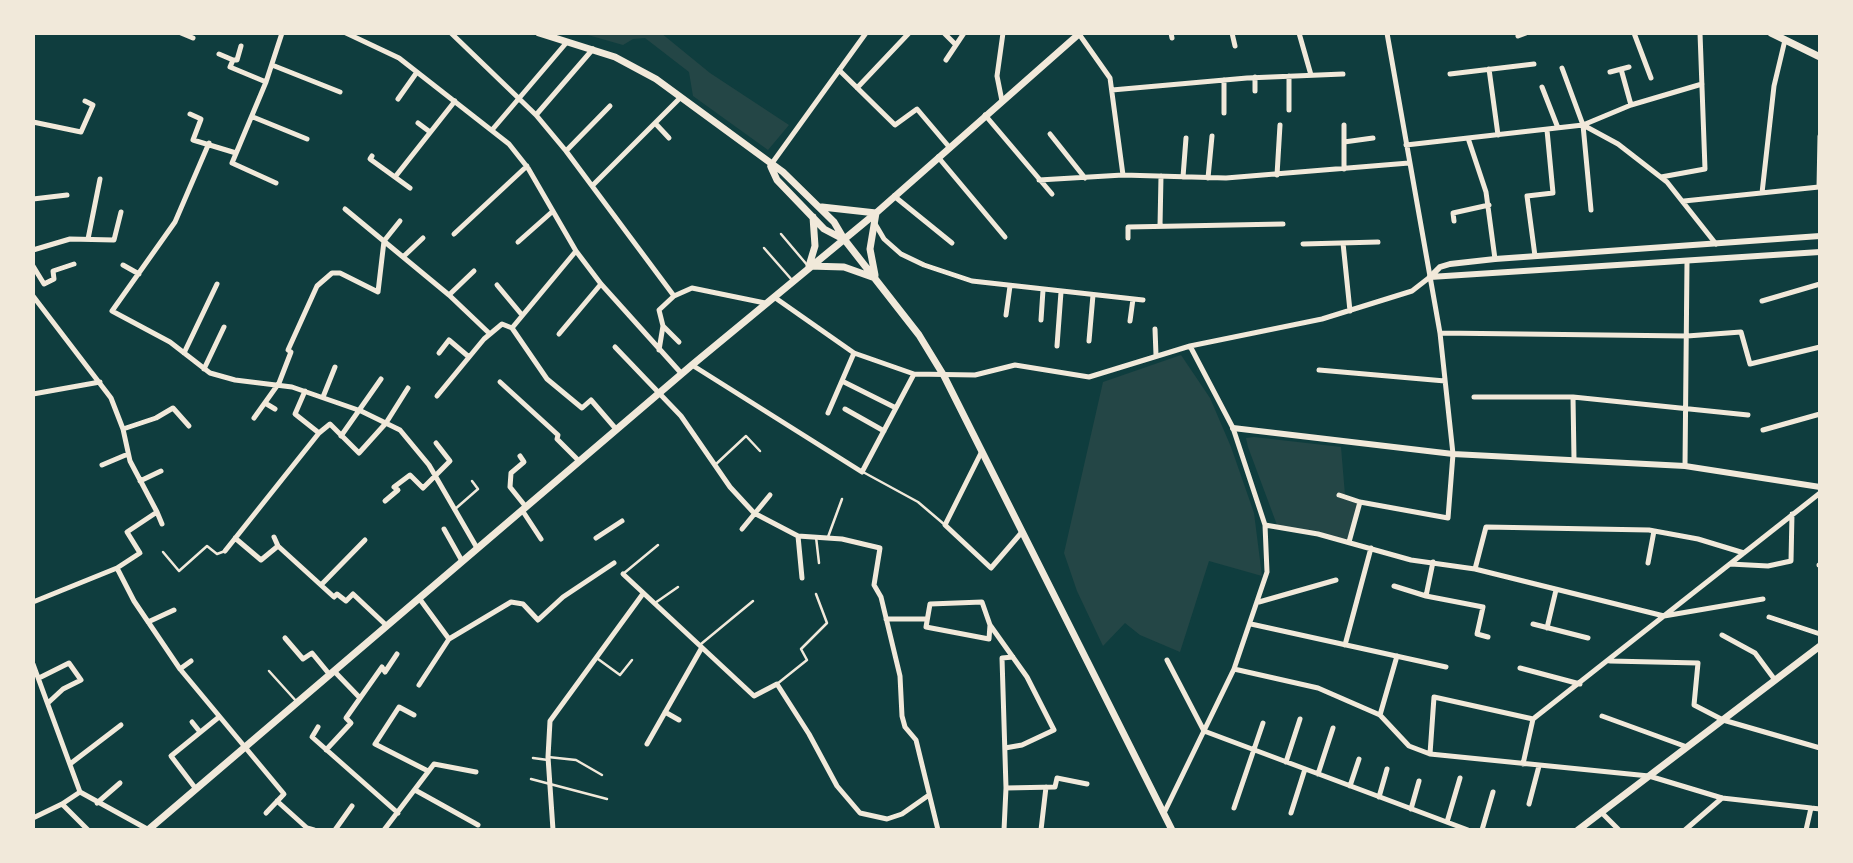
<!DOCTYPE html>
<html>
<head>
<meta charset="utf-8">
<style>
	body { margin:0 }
	#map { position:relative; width:1853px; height:863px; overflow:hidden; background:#0f3d3e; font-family:"DM Sans",sans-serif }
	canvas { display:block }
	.frame { position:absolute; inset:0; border:35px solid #f1e9da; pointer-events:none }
</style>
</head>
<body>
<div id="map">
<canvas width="1853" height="863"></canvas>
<div class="frame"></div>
</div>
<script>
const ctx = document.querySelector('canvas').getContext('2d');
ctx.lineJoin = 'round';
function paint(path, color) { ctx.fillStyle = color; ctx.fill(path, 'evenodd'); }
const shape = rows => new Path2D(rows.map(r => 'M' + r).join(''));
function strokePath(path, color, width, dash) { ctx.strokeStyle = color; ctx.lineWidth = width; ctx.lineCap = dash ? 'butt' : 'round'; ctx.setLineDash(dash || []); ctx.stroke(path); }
paint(shape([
	[581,33,661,33,710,73,789,125,768,150,693,96,689,72,645,38,633,39,623,45],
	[1181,355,1210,398,1231,447,1254,513,1262,576,1209,561,1180,652,1140,635,1125,623,1103,646,1077,591,1064,553,1103,382],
	[1254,437,1341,447,1345,495,1359,503,1348,541,1277,525,1248,447,1246,438]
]), '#244646');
strokePath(shape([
	[781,234,808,266],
	[764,248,792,280],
	[715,465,746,436,760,451],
	[863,472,918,502,945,525],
	[454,510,478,489,472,481],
	[816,537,819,563],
	[828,537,842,499],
	[163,552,179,571,207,546,217,554,225,551],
	[623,574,658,545],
	[655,603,678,587],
	[701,644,753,601],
	[598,659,620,675,632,660],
	[269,671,297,702],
	[777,684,807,660,801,649,827,623,816,594],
	[548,757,576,760,602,775],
	[533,758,548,760],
	[531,779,607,799]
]), '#f1e9da', 2.5);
strokePath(shape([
	[181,33,193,38],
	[346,33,399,58,509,144,528,168,576,251,601,284,681,373],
	[451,33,536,115,566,151,674,296],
	[944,33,956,45],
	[1171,33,1172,38],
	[1232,33,1235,46],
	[1299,33,1311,75],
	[1634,33,1651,78],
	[1079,34,1110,78,1123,175],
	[1518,36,1526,33],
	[219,54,233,60,230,67,266,82],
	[233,60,237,60,241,46],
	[946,60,964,33],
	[272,65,340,92],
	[1562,68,1583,125,1591,210],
	[1489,69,1498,135],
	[1621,69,1631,105],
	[839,70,895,125,917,109,950,148],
	[1610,72,1629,67],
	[1450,74,1534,64],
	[1289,76,1289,110],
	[1255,77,1255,91],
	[1224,80,1224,113],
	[1542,87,1558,128],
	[857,88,909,33],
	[1112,90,1247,78,1343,74],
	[398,99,417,72],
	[1002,101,997,76,1003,33],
	[190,114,201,119,193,140,236,153],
	[536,115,593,49],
	[985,115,1052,194],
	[253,117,307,139],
	[33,122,81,132,93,105,85,101],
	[418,123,430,132],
	[655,123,669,138],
	[1344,125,1344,169],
	[1583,125,1618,144,1667,182,1716,244],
	[492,130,567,42],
	[1050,134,1085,178],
	[1468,138,1486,192,1495,259],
	[1344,142,1373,138],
	[209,143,175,222,112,311,170,342,210,373,235,380,292,387,361,411,400,430,429,465,477,548],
	[1406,145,1583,125,1631,105,1702,84],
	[566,151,610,106],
	[372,156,370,159,410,188],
	[938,157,1005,237],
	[770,166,866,33],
	[1277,175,1280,125],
	[395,177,455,101],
	[1183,177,1186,138],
	[1661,177,1705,169,1700,33],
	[1208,178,1212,136],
	[1039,180,1123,175,1226,178,1409,163],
	[276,183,232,163,266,82,282,33],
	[592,186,680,98],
	[1762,193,1774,86,1785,40],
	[894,196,952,243],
	[33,199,67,195],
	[1684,201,1819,187,1820,136],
	[345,209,449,295,490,334],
	[1454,221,1453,213,1489,205],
	[874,222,884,239,901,254,924,265,972,281,1143,300],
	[1160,226,1161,176],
	[454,234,527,166],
	[1128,238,1128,227,1283,224],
	[88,239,100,179],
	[518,242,553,211],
	[1343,243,1350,311],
	[1303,244,1378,242],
	[33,250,70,239,114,240,121,212],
	[1535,256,1527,196,1553,193,1547,130],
	[403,257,423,238],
	[123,265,139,274],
	[33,266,44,284,54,279,53,271,74,264],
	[497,285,522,315],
	[449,295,474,271],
	[33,296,111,398,123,429,130,461,157,512,127,532,140,553,117,568,134,601,180,669,284,794,266,813],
	[774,297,854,353,914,374,975,375,1015,365,1089,377,1190,346,1322,319,1412,291,1430,277],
	[1762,301,1820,284],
	[1006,315,1010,286],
	[1041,320,1043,290],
	[1130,321,1133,299],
	[663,326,679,342],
	[512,328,547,379,582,408,591,400,616,429],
	[512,328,576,251],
	[1155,329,1156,355],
	[1440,333,1687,336,1741,332,1750,364,1820,347],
	[559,334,601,284],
	[1089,341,1093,295],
	[1057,346,1061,292],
	[615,347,681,416,730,487,754,513,798,536,842,539,880,548,874,585,881,597,900,676,902,716,905,727,916,740,938,830],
	[659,350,663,326,659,310,674,296,692,288,765,303],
	[184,353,217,284],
	[439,353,449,340,469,357],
	[692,365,862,472,914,374],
	[204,369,224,327],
	[1319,370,1445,381],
	[842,381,896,408],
	[500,382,558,435,557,439,579,461],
	[305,391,295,414,319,433],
	[33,394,100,382],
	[437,396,484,339,502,324,512,328],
	[323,397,335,367],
	[1474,397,1573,397,1748,415],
	[1573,397,1574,459],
	[265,403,275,409],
	[845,409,884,431],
	[828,413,854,353],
	[254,418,279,383,291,352,288,350,317,286,332,273,340,273,378,292,384,241,400,221],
	[123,429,156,418,173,408,189,426],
	[1763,430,1820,414],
	[341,436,381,379],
	[982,451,945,525,991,568,1022,532],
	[520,456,524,462,511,473,510,487,526,507],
	[102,465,128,454],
	[1685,466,1687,262],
	[140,481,161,471],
	[1339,495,1360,502,1448,518,1453,454,1440,333,1387,33],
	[385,501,398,490,394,487,410,475,423,488,450,461,436,443],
	[522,510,541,539],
	[157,512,162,524],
	[1265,525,1318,534,1411,560,1475,569,1664,616,1763,599],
	[444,529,462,561],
	[742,529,770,495],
	[798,536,802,578],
	[274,537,278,546,334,597,337,594,346,601,353,594,387,626],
	[235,538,261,560,278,546],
	[596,538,622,521],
	[1349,542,1360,502],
	[225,551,319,433,330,424,359,453,386,423,408,388],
	[1648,563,1654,531],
	[1730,564,1768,566,1791,561,1792,514],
	[1819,565,1820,565],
	[1475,569,1486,527,1649,530,1698,539,1744,553],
	[623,574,754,696,777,684,809,734,837,786,860,813,887,819,902,814,929,795],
	[321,585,365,540],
	[1394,586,1426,596,1433,562],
	[1426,596,1483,607,1477,634,1488,637],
	[419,598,449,639],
	[33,602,117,568],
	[1259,602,1336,580],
	[1769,617,1820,634],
	[886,619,927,619],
	[148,622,174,610],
	[1251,624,1446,667],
	[1533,624,1588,638],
	[990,625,989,639,926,627,930,604,982,602,990,625,1027,677,1054,730,1022,745,1005,748],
	[1547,628,1556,590],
	[1722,635,1755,653,1775,680],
	[285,638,303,659,312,653,330,675],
	[1345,645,1371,548],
	[1167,660,1204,731,1468,830],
	[1610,661,1698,663,1694,705,1723,720,1820,748],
	[33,664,80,792],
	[1520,668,1580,684],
	[180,669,191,661],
	[1234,669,1318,688,1380,715,1409,746,1430,754,1649,776,1722,798,1820,809],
	[334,671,360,698],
	[39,678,69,663,81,680,63,689,49,702],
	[419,685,449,639,511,602,523,604,538,620,563,597,614,563],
	[665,712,679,720],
	[414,715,399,707,375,744,428,771],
	[1380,715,1397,656],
	[1602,716,1687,747],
	[192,722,200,732],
	[318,727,312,737,398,813],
	[647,744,701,649],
	[326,750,351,723,346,718,382,667,385,672,397,654],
	[1430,754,1434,697,1533,719],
	[1286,762,1300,719],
	[70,764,121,725],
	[1523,764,1533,719,1820,493],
	[1318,774,1333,728],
	[1350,786,1359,759],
	[1006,788,1055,787,1057,778,1087,784],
	[196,789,171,756,219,717],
	[415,790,478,825],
	[80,792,149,830],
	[1379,797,1387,769],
	[277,801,307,828,314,830],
	[97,803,120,783],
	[62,804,88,830],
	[1529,804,1539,766],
	[1234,808,1263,723],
	[1411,809,1419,781],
	[1601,812,1619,830],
	[1164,813,1234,669,1267,572,1265,525,1233,428,1190,346],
	[1291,813,1305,769],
	[33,818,62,804,80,792],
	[1447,822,1460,778],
	[335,830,352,806],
	[384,830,434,764,476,772],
	[553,830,548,757,550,721,642,595],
	[1004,830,1006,788,1002,658,1013,657],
	[1041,830,1046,787],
	[1482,830,1493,792],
	[1685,830,1722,798],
	[1806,830,1811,808]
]), '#f1e9da', 5);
strokePath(shape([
	[1430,277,1440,267,1450,264,1495,259,1820,236],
	[1430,277,1820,252],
	[1233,428,1453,454,1685,466,1820,487]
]), '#f1e9da', 6);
strokePath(shape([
	[539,33,615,57,656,79,783,172,834,222,844,239,919,335,944,376,1172,830],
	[1771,33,1820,57],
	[771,167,777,180,824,229,843,239],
	[822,207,876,213,870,249,875,275],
	[813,217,815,246,809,266,844,267,875,278],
	[148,830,692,365,876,213,1080,33],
	[1578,830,1820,646]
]), '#f1e9da', 7);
</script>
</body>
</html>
